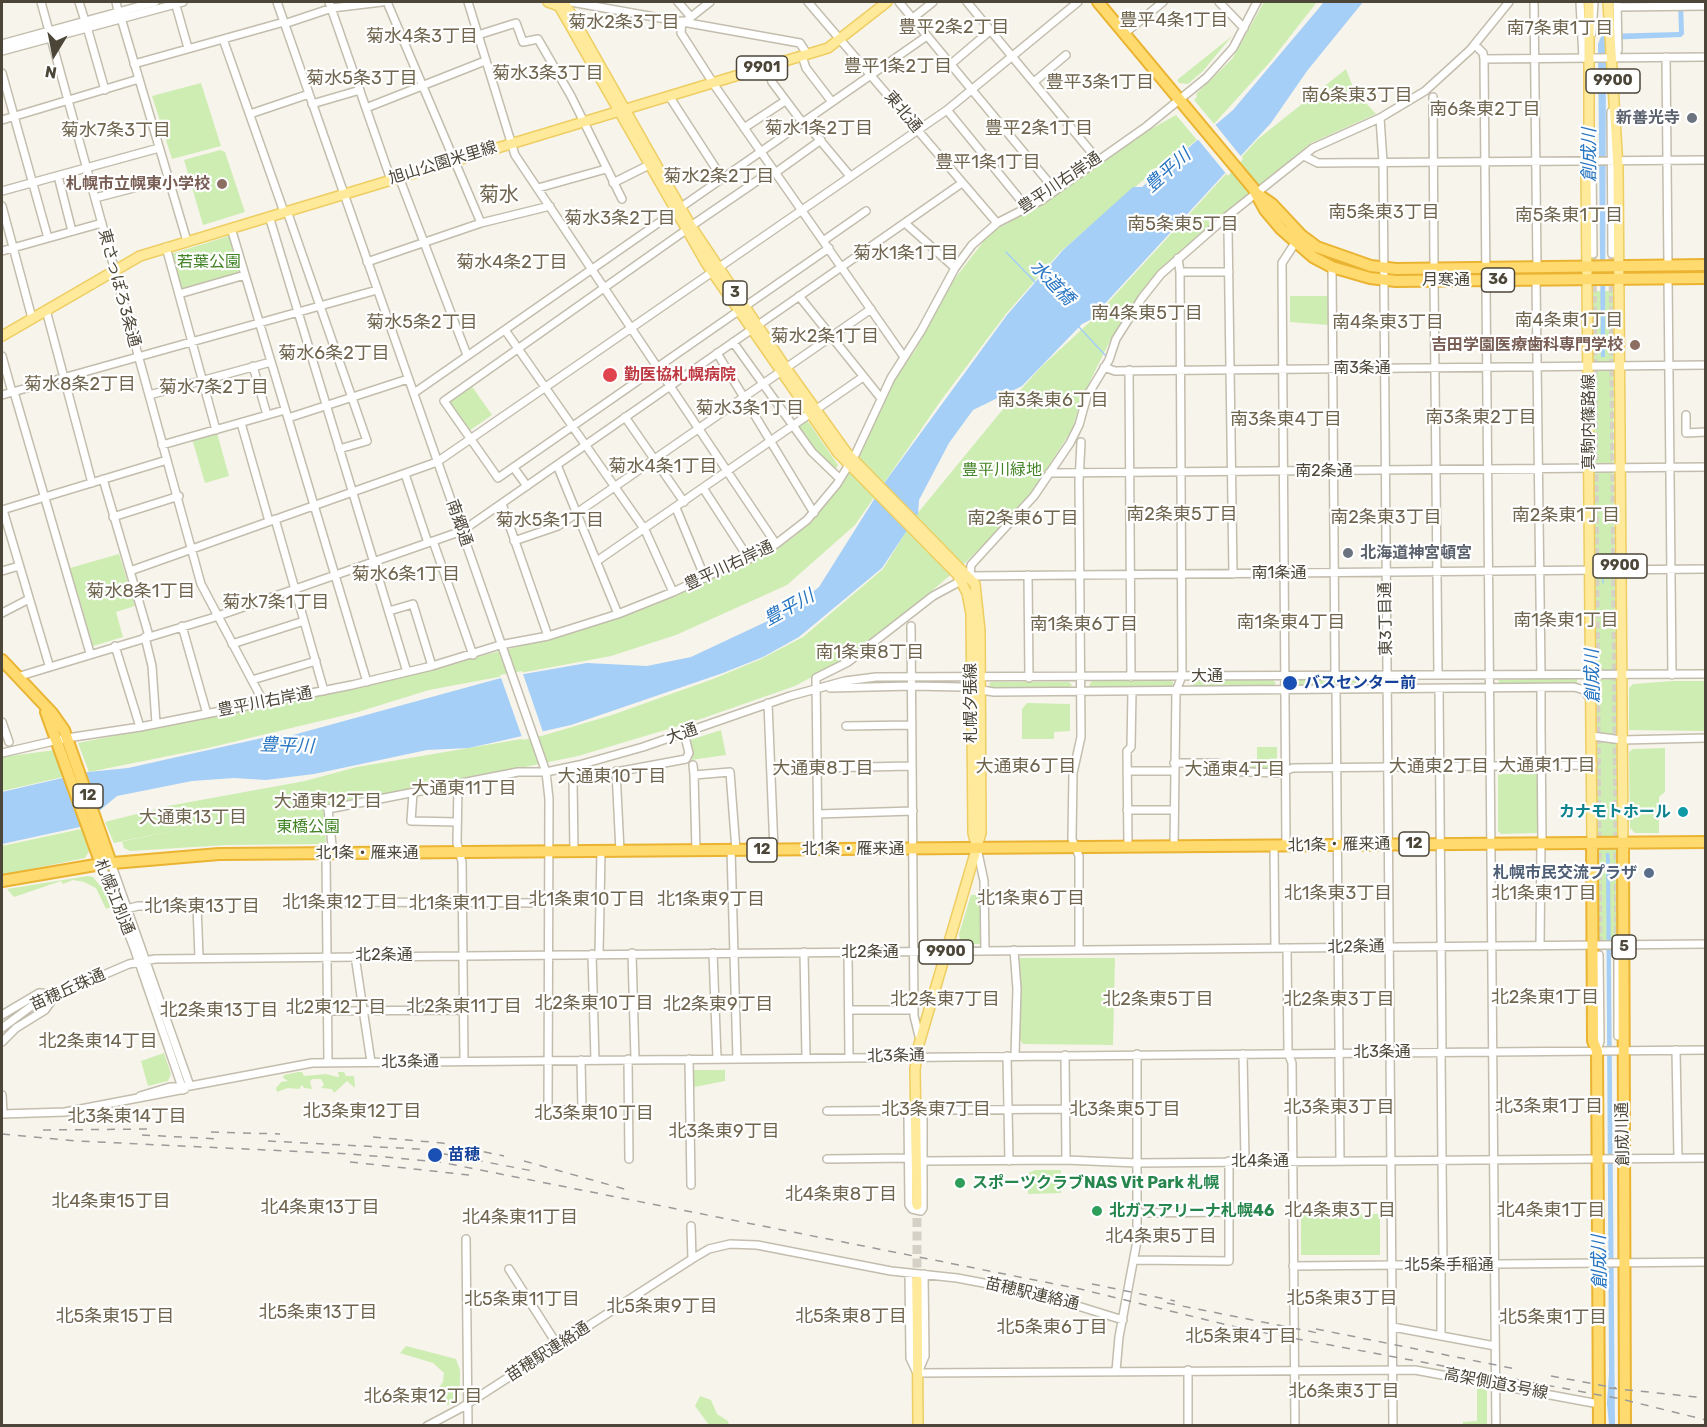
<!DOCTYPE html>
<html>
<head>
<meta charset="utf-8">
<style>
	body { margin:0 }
	#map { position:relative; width:1707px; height:1427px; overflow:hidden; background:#f7f4eb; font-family:Rubik,sans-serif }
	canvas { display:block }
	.frame { position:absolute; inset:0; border:3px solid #4c4638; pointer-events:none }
	.north { position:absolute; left:24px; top:24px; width:60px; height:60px; -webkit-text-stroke:4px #fff; paint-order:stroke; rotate:190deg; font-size:16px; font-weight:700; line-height:24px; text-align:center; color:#4c4638 }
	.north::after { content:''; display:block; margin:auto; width:21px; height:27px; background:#4c4638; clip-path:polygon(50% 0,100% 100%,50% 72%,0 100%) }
</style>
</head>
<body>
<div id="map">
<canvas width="1707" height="1427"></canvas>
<div class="frame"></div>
<div class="north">N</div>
</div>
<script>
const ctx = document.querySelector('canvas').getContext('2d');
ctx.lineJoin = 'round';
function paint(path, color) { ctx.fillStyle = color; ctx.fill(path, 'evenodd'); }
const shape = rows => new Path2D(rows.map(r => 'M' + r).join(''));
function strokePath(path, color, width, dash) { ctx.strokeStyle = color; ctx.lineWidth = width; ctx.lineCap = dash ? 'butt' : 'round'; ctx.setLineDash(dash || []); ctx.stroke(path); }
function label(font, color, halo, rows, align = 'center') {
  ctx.font = font + ' Rubik,"Noto Sans JP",sans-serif'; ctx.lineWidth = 4.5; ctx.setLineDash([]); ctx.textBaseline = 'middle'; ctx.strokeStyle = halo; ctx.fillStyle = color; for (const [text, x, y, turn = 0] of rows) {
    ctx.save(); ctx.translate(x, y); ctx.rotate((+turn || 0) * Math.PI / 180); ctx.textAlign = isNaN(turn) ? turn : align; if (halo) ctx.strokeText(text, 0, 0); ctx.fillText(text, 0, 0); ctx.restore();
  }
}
paint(shape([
	[1264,2,1317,2,1270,62,1214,124,1194,100,1197,97,1196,94,1232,59],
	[1232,36,1203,71,1188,84,1179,83,1177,80],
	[1346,69,1354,90,1376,114,1311,143,1196,237,1162,269,1135,301,1112,337,1080,401,1073,428,1033,490,1002,527,966,562,877,637,840,662,795,686,692,722,578,756,398,793,300,809,323,807,326,844,227,845,130,851,124,848,122,841,193,827,114,843,105,822,168,806,305,781,357,767,545,735,612,715,713,679,761,659,803,637,883,569,917,514,999,414,1041,367,1092,320,1258,139],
	[201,83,221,146,172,159,152,96],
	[1176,115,1197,140,1141,182,1060,252,1006,314,942,399,855,525,787,585,676,635,611,656,429,690,358,712,208,748,89,772,78,743,344,690,565,635,668,597,771,552,795,536,816,515,846,476,896,377,916,349,953,281,990,233,1040,205,1135,138],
	[220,150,225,152,245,212,203,225,184,160],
	[229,236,241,273,181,291,171,254],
	[1592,291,1614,291,1613,429,1619,937,1616,940,1597,940,1595,937],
	[1290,296,1328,296,1328,325,1290,322],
	[471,385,492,415,469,431,448,401],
	[807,420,838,465,836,469,815,451,797,427],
	[217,433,229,476,205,483,192,439],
	[119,554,135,606,116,612,123,637,93,646,70,568],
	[1577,678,1577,683,1500,684,1498,680],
	[1297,679,1336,679,1377,682,1296,686,1294,682],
	[1194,680,1273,680,1276,683,1273,686,1194,687,1192,683],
	[1092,681,1172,681,1174,684,1171,687,1092,688,1089,685],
	[1672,681,1705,681,1705,731,1629,730,1629,688,1633,684],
	[991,682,1069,682,1072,685,1069,688,991,689,989,684],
	[1027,703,1070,704,1070,731,1054,732,1054,739,1022,739,1022,709],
	[721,730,726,755,691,760,693,756,690,740],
	[1257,747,1277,747,1277,769,1240,769,1257,765],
	[1665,748,1665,792,1659,797,1659,833,1635,833,1630,828,1629,752,1633,749],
	[55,750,63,777,2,791,2,757],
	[1498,774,1537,774,1537,833,1501,834,1498,831],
	[81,829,91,848,85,858,2,875,2,846],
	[88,876,93,877,105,892,111,907,106,909,96,888,84,882,73,880,63,884,61,881,14,897,7,889],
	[971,895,980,895,981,940,980,944,961,944,959,934],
	[1019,958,1115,958,1113,1045,1023,1044,1020,1040],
	[164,1053,171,1074,168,1081,148,1086,141,1061],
	[694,1070,725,1070,725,1081,694,1087],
	[298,1072,302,1072,304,1076,326,1074,337,1077,339,1077,338,1072,344,1072,346,1076,354,1076,355,1088,347,1081,334,1093,332,1089,321,1088,324,1085,321,1079,313,1079,310,1081,312,1089,304,1088,302,1085,299,1089,288,1088,277,1092,276,1088,281,1082,288,1081,283,1078,284,1075],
	[1035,1170,1061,1170,1061,1193,1028,1194,1028,1173],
	[1301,1214,1380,1214,1380,1255,1301,1255],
	[406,1346,456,1359,460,1370,460,1393,457,1400,448,1405,439,1400,438,1389,443,1382,444,1373,433,1363,400,1353],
	[1477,1386,1487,1389,1487,1425,1463,1425,1463,1422,1477,1421],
	[700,1396,711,1400,717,1414,728,1421,729,1425,709,1425,695,1406]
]), '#ceedb2');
paint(shape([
	[1324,2,1363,2,1307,71,1271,123,1090,320,1082,324,1022,386,973,410,949,443,919,500,918,514,882,568,799,637,763,657,723,673,571,725,469,748,427,750,314,774,266,780,234,778,192,781,117,796,80,827,2,844,2,792,88,772,128,768,271,736,293,735,501,678,587,663,647,666,691,657,789,611,819,587,885,482,1007,315,1063,250,1133,187,1142,187,1233,110],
	[1678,2,1683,2,1684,34,1681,37,1606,40,1605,344,1605,357,1601,357,1598,44,1602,34,1679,32],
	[1606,853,1609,853,1610,861,1615,1426,1609,1425,1607,1403,1609,1373]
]), '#a5cff6');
paint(shape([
	[1214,123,1243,159,1228,176,1196,137],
	[522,671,544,735,523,740,500,675]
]), '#f7f4eb');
strokePath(shape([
	[1006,252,1035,282],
	[1078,326,1106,356],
	[1602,558,1602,568],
	[1602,573,1603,583]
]), '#a5cff6', 1.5);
strokePath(shape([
	[1593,254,1599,955],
	[1612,254,1618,955]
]), '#d5d1c7', 7, [7, 3.5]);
strokePath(shape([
	[917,1281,917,1205]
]), '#d5d1c7', 9, [9, 4.5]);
const minor = shape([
	[41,2,201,584,264,703],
	[79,2,85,21],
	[116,2,118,11],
	[175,2,188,48],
	[277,2,546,772,549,799,548,1110,582,1110,581,1060],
	[329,2,391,180],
	[387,2,481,223],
	[468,2,515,155,776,544],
	[571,2,800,43,807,54],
	[678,2,691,17,685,22],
	[808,2,997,223],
	[899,2,1055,190],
	[967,2,1097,159],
	[1219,2,1244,28],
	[1534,2,1537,267],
	[1580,2,1583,58],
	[1617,7,1706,6],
	[691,17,710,2],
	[913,18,933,2],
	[682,21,681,33,717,89,904,357],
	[284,24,332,8,382,2],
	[87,27,105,90],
	[1125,33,1163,2],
	[1592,33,1594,2],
	[478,35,516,23,523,42,538,39,571,96,622,199],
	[223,39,284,212],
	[2,44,155,2],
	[1475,45,1483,53,1484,59,1496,1426],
	[2,51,183,2],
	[802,56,806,68,832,102],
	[1666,57,1668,266],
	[1484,59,1706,57],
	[1613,59,1618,50,1617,2],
	[134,64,284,22],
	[951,64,991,30],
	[767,66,772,82,802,122],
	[2,73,48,238],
	[139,79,187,241],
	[1034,82,1066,55],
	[669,96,722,178],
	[1433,97,1434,268],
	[312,104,360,90],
	[366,108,485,61],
	[947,110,1027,208],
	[1611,112,1612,254],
	[250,114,309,94],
	[1380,118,1383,162,1393,1426],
	[2,120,139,79,121,18],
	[804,121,850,176],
	[744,128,785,101],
	[1304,156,1318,163,1706,160],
	[1589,161,1592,168,1593,254],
	[775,173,821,140],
	[58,176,72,231],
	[399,177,467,355],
	[613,183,649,165],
	[538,188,606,169],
	[2,191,159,148],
	[95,198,168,179],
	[2,206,32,318],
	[287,211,367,441,339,449],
	[269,216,407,672],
	[1225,218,1228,229,1233,574],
	[905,223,955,268],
	[691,226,773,170],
	[231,228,367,682],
	[686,230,444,401,498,478,829,248],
	[823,241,866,211],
	[166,247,216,430],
	[2,251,102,223],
	[367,262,481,223,550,206],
	[1332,267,1335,675],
	[1180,272,1229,272],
	[1668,279,1672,675],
	[1434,280,1438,674],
	[1536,280,1541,674],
	[179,294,245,275],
	[799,296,880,397],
	[46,310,92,483],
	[505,330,645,530,673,592],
	[733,342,812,452,840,479],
	[717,353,814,513],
	[2,356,12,392],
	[253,366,267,415],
	[1104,367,1115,371,1706,365],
	[1129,370,1131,677],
	[14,392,90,653],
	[414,393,927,36],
	[2,395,377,290],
	[149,395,271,362],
	[1686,415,1686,433,1706,432],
	[625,417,684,502],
	[288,418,408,379],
	[241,423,269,521],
	[162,445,285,410],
	[557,465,618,614],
	[514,468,527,486],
	[1049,473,1706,467],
	[405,474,428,543],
	[103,479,149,636],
	[703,488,749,559],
	[502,504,548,636],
	[676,508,705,578],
	[2,510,167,460],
	[3,510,49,665],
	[113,517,179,496],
	[275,519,324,691],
	[433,541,473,655],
	[514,541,558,526,871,309],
	[597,561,863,377],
	[2,571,19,566],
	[130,571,437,462,947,110,1078,2],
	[1028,575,1029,678],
	[970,576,971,565,1034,496,1070,443,1079,425,1087,396,1109,360,1116,339,1142,298,1161,274,1225,218,1313,148,1380,118,1425,91,1470,50,1509,2],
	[389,611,413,604,432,666],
	[2,613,29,599],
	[182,626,207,714],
	[911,626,914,1016,920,1040],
	[145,637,152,666,156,723],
	[232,644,304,621],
	[115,646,140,727],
	[17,677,212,618,462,531,962,183],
	[252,680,316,661],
	[830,688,912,686,962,687,994,692,1574,687,1584,690,1590,699],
	[1541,688,1541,727],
	[1439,689,1442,1052],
	[1336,690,1340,1161],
	[768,703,774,850],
	[2,722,9,742],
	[846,726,912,725],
	[1541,729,1542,843],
	[1592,736,1622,740,1706,738],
	[2,753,67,738,140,727,352,685,432,666,500,645,548,636,618,614,673,592,776,544,807,520,837,484,856,453,891,378,921,331,955,268,972,245,997,223,1042,200,1147,126,1206,78,1233,48,1257,2],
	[1174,763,1217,763,1217,771,1278,773,1293,768,1593,765],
	[693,765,694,775],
	[817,768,912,766],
	[616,771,620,851],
	[1127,771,1174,771],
	[458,785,457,843,462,862,464,1061],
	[413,793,411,821,457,822],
	[1127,810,1173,810],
	[818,814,913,811],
	[1286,845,1282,263,1295,243],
	[1274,846,1275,948],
	[1128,847,1127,751,1131,747,1132,691],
	[1174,847,1176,691,1182,676,1180,272,1178,258],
	[977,848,984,881,985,951],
	[696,850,694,775,730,772,736,850],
	[731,850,737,1058],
	[818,850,816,678,848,662,933,596,970,576,1706,569],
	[574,852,573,780,686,759,689,753,684,733],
	[111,863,190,1086],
	[101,864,134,948,183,1090],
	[327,902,548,903],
	[126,909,138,906,197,906,199,957],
	[1540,946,1541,843],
	[1287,948,1288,1053,1292,1063,1295,1426],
	[1014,950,1017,989,1015,1055],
	[1079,950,1079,856,1072,839,1073,773,1081,737,1079,482,1081,442],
	[804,952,806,1057],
	[848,952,849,1057],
	[632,953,635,1059],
	[713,953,717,1058],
	[592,954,595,1060],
	[599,954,601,851],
	[1618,955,1618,1036],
	[355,956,371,1062],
	[849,1010,914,1010],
	[327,1011,464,1010],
	[2,1015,39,993,55,994],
	[2,1028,33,1005,129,964,155,959,1706,944],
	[2,1042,16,1028,45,1010,55,996],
	[1676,1050,1678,1158],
	[1597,1051,1600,1041,1599,955],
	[1441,1052,1443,1265],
	[1243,1054,1245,1161],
	[1065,1055,1066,1160],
	[1007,1056,1009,1161],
	[628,1059,629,1159],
	[689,1059,691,1185],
	[328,1063,326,854,332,845,328,809,518,772,546,772,579,765,643,747,790,696,845,681,876,677,1706,674],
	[2,1095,3,1114],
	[140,1096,170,1087,190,1086,312,1063,1706,1050],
	[915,1110,923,1116,923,1208,921,1211,912,1209,909,1205,908,1117,915,1110],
	[827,1111,1065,1109],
	[2,1114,65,1112,185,1089],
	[827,1159,908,1158],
	[923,1161,1066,1160,1137,1163,1706,1158],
	[1138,1213,1229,1212],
	[691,1226,692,1259],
	[466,1239,468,1426],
	[1134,1260,1229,1261,1229,1161],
	[1441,1265,1441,1336],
	[1293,1266,1706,1262],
	[509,1269,558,1346],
	[909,1273,910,1358,916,1371],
	[1393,1327,1495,1346],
	[919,1370,925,1356,924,1274],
	[1188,1370,1188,1426],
	[1116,1371,1119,1337,1137,1241,1137,1054],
	[917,1373,1415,1370,1599,1404],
	[427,1426,461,1408,692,1259,709,1249,730,1244,757,1245,891,1271,957,1278,1036,1293,1123,1320]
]);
const major = shape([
	[548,2,559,6,706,263,838,453,957,574,967,593,971,614,973,833,977,848],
	[564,2,691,226,786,368,847,453,975,584,980,631,981,833,919,1044,915,1069,917,1205],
	[1589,2,1589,161,1586,168,1592,843],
	[1608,2,1618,168,1623,843],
	[2,336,140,256,828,48,887,2],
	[917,1281,918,1426]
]);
const highway = shape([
	[1098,2,1253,188,1265,210,1281,229,1313,257,1332,267,1370,278,1396,281,1706,278],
	[1259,195,1272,204,1301,235,1317,247,1371,266,1396,269,1706,265],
	[2,660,52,713,64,730,111,863],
	[46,712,101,864],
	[1592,843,1593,1041,1597,1051,1599,1426],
	[1623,843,1625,1426],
	[2,881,101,864,219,854,1706,842]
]);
strokePath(minor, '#c3bdad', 10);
strokePath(major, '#eece62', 12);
strokePath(highway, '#eab432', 14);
strokePath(minor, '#fff', 7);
strokePath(major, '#ffea9c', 9);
strokePath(highway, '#ffda6e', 10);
strokePath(shape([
	[43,1130,151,1129],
	[211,1132,280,1134],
	[2,1134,77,1141,351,1154,440,1162,1080,1289,1244,1329,1621,1399,1706,1420],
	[142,1135,220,1139],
	[373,1137,442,1143,504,1156],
	[268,1141,418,1149,533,1171],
	[524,1161,628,1190],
	[350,1162,469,1175],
	[1092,1284,1175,1301],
	[1167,1303,1323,1334],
	[1316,1329,1516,1369],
	[1551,1376,1616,1388],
	[1609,1388,1706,1398]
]), '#9a9a9a', 1.5, [8, 8]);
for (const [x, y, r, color] of [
	[1692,118,6,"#6b7280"],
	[222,184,6,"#8d6e63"],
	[1635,345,6,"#8d6e63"],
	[610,375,8,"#e0444e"],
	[1348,553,6,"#6b7280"],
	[1290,683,8,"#1a4fb4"],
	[1683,812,6,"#0f9aa8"],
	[1649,873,6,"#5c6f8a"],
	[435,1155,8,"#1a4fb4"],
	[960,1183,6,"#2e9e5b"],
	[1097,1211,6,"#2e9e5b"]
]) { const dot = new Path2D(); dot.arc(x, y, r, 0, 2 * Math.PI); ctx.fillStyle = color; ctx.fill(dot); strokePath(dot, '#fff', 2); }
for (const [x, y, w] of [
	[762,68,51],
	[1613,81,54],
	[1498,280,33],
	[735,293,24],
	[1620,566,54],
	[88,796,30],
	[1414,844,30],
	[762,850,30],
	[1624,947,24],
	[946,952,54]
]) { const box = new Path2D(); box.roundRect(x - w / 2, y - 12, w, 24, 4.5); ctx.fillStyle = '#fff'; ctx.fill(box); strokePath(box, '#4c4638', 1.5); }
label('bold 15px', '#4c4638', null, [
	["9901",762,68],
	["9900",1613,81],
	["36",1498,280],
	["3",735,293],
	["9900",1620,566],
	["12",88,796],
	["12",1414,844],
	["12",762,850],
	["5",1624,947],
	["9900",946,952]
]);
label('16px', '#4c4638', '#fff', [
	["東北通",903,112,50],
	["旭山公園米里線",443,163,-17],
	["豊平川右岸通",1060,183,-34],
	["月寒通",1446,280],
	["東さっぽろ3条通",119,288,75],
	["南3条通",1362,368],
	["真駒内篠路線",1589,422,-90],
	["南2条通",1324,471],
	["南郷通",459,523,71],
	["豊平川右岸通",729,566,-25],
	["南1条通",1279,573],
	["東3丁目通",1386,619,-91],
	["大通",1207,676],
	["豊平川右岸通",265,702,-11],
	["札幌夕張線",971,703,-90],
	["大通",682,734,-19],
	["北1条・雁来通",1339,845,-1],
	["北1条・雁来通",853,849],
	["北1条・雁来通",367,853],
	["札幌江別通",114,897,68],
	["北2条通",1356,947,-1],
	["北2条通",870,952],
	["北2条通",384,955],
	["苗穂丘珠通",68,990,-24],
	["北3条通",1382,1052],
	["北3条通",896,1056,-1],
	["北3条通",410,1062,-1],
	["創成川通",1623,1134,-91],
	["北4条通",1260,1161],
	["北5条手稲通",1449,1265],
	["苗穂駅連絡通",1032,1294,13],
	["苗穂駅連絡通",548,1352,-33],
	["高架側道3号線",1496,1384,11]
]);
label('bold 16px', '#5b616d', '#fff', [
	["新善光寺",1680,118],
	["北海道神宮頓宮",1360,553,"left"]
], 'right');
label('bold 16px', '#785e54', '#fff', [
	["札幌市立幌東小学校",210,184],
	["吉田学園医療歯科専門学校",1623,345]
], 'right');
label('16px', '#428425', '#fff', [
	["若葉公園",209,262],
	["豊平川緑地",1002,470],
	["東橋公園",308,827]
]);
label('bold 16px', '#be3a42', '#fff', [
	["勤医協札幌病院",624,375]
], 'left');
label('bold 16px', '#164399', '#fff', [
	["バスセンター前",1304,683],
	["苗穂",448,1155]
], 'left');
label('bold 16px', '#0d838f', '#fff', [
	["カナモトホール",1671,812]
], 'right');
label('bold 16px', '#4e5e75', '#fff', [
	["札幌市民交流プラザ",1637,873]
], 'right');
label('bold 16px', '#27864d', '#fff', [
	["スポーツクラブNAS Vit Park 札幌",972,1183],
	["北ガスアリーナ札幌46",1109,1211]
], 'left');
label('18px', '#70654e', '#fff', [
	["豊平4条1丁目",1174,21],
	["菊水2条3丁目",624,23],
	["豊平2条2丁目",954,28],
	["南7条東1丁目",1560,29],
	["菊水4条3丁目",422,37],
	["豊平1条2丁目",898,67],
	["菊水3条3丁目",548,74],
	["菊水5条3丁目",362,79],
	["豊平3条1丁目",1100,83],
	["南6条東3丁目",1357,96],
	["南6条東2丁目",1485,110],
	["菊水1条2丁目",819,129],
	["豊平2条1丁目",1039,129],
	["菊水7条3丁目",116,131],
	["豊平1条1丁目",988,163],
	["菊水2条2丁目",719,177],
	["南5条東3丁目",1384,213],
	["南5条東1丁目",1569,216],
	["菊水3条2丁目",620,219],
	["南5条東5丁目",1183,225],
	["菊水1条1丁目",906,254],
	["菊水4条2丁目",512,263],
	["南4条東5丁目",1147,314],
	["南4条東1丁目",1569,321],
	["菊水5条2丁目",422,323],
	["南4条東3丁目",1388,323],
	["菊水2条1丁目",825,337],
	["菊水6条2丁目",334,354],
	["菊水8条2丁目",80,385],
	["菊水7条2丁目",214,388],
	["南3条東6丁目",1053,401],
	["菊水3条1丁目",750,409],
	["南3条東2丁目",1481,418],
	["南3条東4丁目",1286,420],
	["菊水4条1丁目",663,467],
	["南2条東5丁目",1182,515],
	["南2条東1丁目",1566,516],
	["南2条東3丁目",1386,518],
	["南2条東6丁目",1023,519],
	["菊水5条1丁目",550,521],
	["菊水6条1丁目",406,575],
	["菊水8条1丁目",141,592],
	["菊水7条1丁目",276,603],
	["南1条東1丁目",1566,621],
	["南1条東4丁目",1291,623],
	["南1条東6丁目",1084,625],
	["南1条東8丁目",870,653],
	["大通東1丁目",1547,766],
	["大通東6丁目",1026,767],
	["大通東2丁目",1439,767],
	["大通東8丁目",823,769],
	["大通東4丁目",1235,770],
	["大通東10丁目",612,777],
	["大通東11丁目",464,789],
	["大通東12丁目",328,802],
	["大通東13丁目",193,818],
	["北1条東3丁目",1338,894],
	["北1条東1丁目",1544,894],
	["北1条東6丁目",1031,899],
	["北1条東10丁目",587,900],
	["北1条東9丁目",711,900],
	["北1条東12丁目",340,903],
	["北1条東11丁目",465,904],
	["北1条東13丁目",202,907],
	["北2条東1丁目",1545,998],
	["北2条東7丁目",945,1000],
	["北2条東5丁目",1158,1000],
	["北2条東3丁目",1339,1000],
	["北2条東10丁目",594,1004],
	["北2条東9丁目",718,1005],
	["北2条東11丁目",464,1007],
	["北2東12丁目",336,1008],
	["北2条東13丁目",219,1011],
	["北2条東14丁目",98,1042],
	["北3条東1丁目",1549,1107],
	["北3条東3丁目",1339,1108],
	["北3条東7丁目",936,1110],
	["北3条東5丁目",1125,1110],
	["北3条東12丁目",362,1112],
	["北3条東10丁目",594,1114],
	["北3条東14丁目",127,1117],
	["北3条東9丁目",724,1132],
	["北4条東8丁目",841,1195],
	["北4条東15丁目",111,1202],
	["北4条東13丁目",320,1208],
	["北4条東3丁目",1340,1211],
	["北4条東1丁目",1551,1211],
	["北4条東11丁目",520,1218],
	["北4条東5丁目",1161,1237],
	["北5条東3丁目",1342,1299],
	["北5条東11丁目",522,1300],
	["北5条東9丁目",662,1307],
	["北5条東13丁目",318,1313],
	["北5条東15丁目",115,1317],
	["北5条東8丁目",851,1317],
	["北5条東1丁目",1553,1318],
	["北5条東6丁目",1052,1328],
	["北5条東4丁目",1241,1337],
	["北6条東3丁目",1344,1392],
	["北6条東12丁目",423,1397]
]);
label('italic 18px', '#2775c2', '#fff', [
	["創成川",1590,155,-90],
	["豊平川",1168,171,-42],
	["水道橋",1052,283,46],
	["豊平川",789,608,-29],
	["創成川",1593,676,-91],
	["豊平川",287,746,2],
	["創成川",1600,1262,-91]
]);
label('20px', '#70654e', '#fff', [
	["菊水",499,195]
]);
</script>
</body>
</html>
